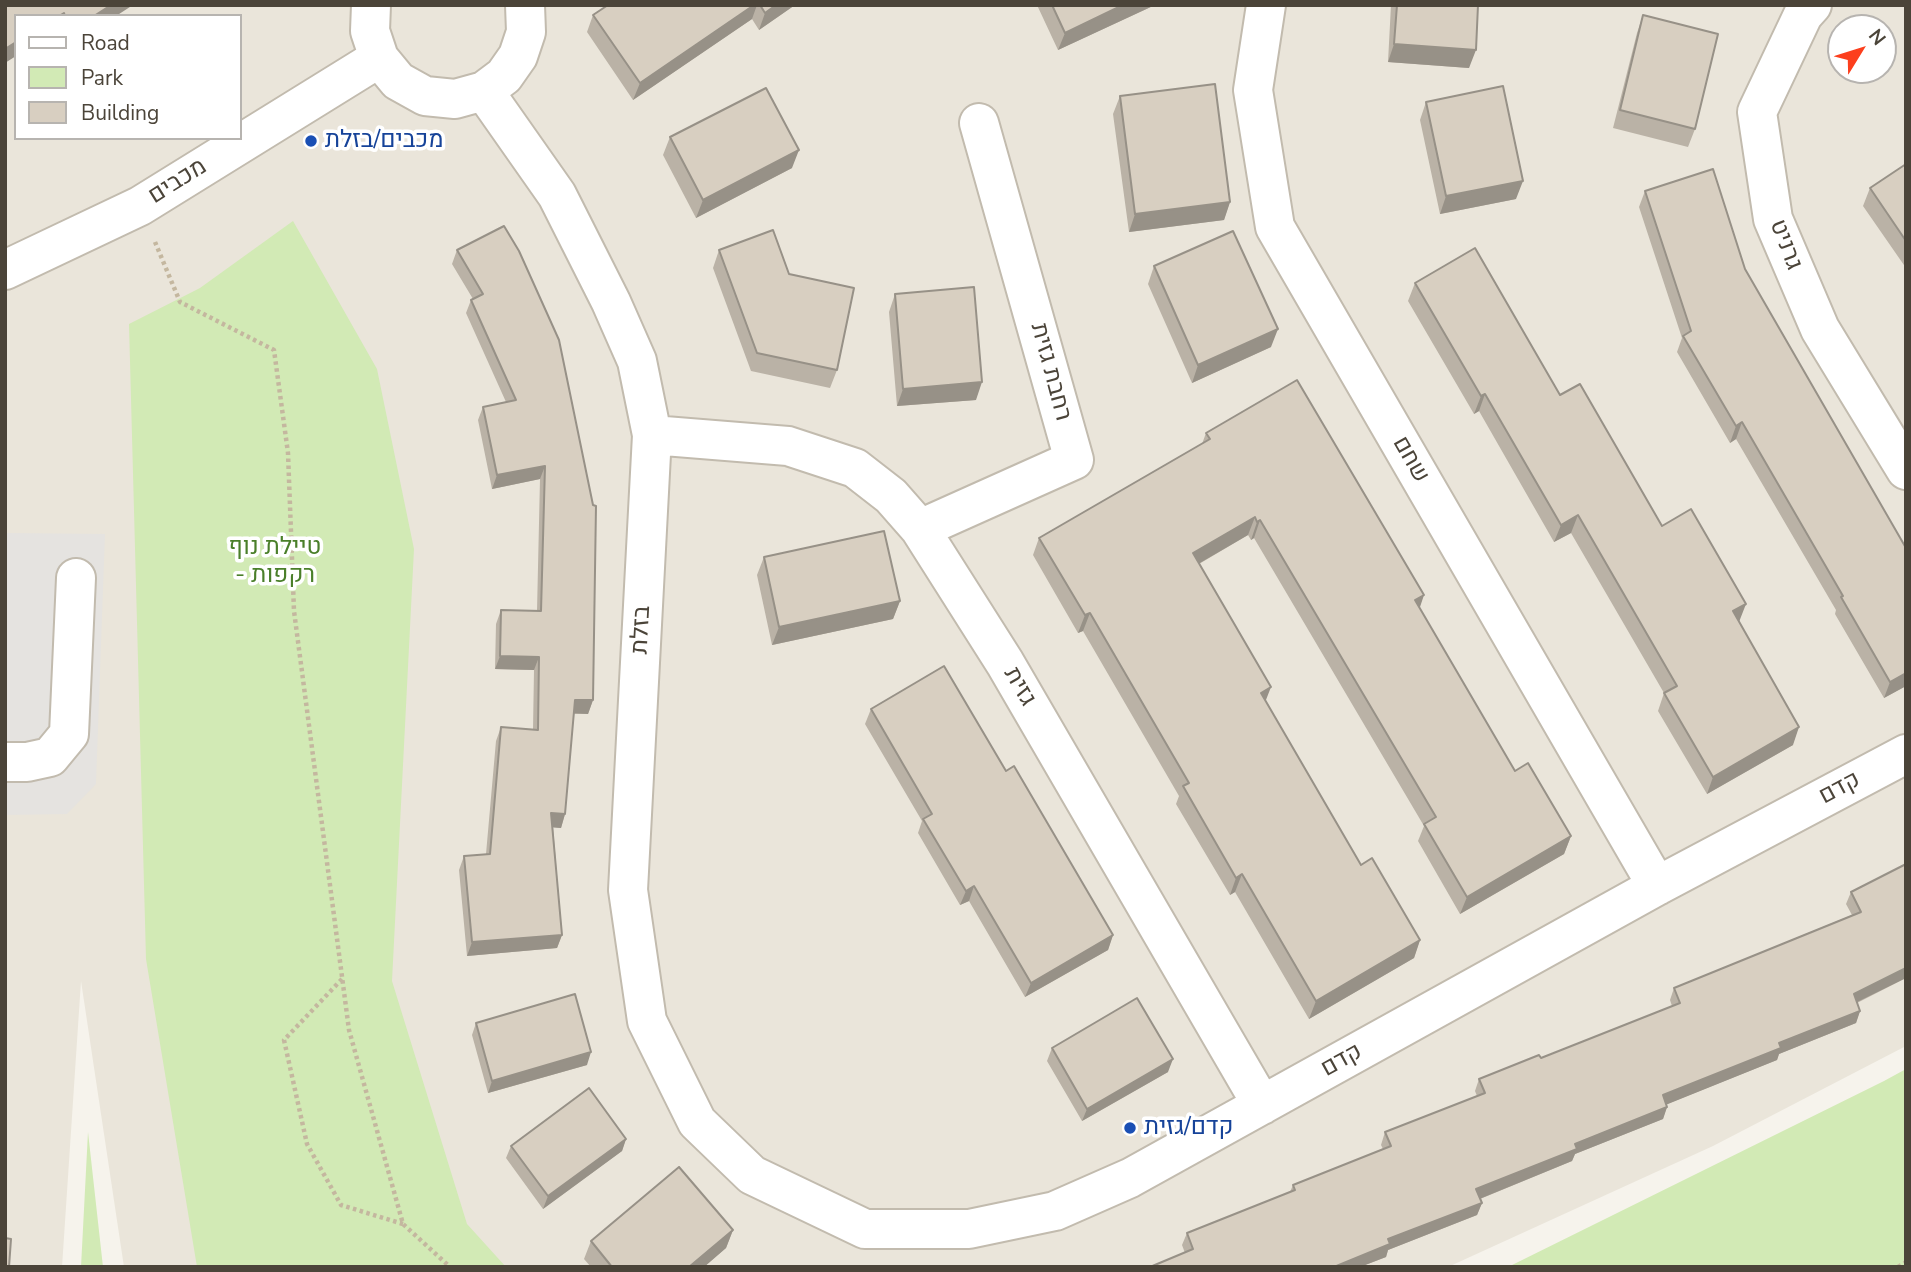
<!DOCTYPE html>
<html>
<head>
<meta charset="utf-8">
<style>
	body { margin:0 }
	#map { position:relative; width:1911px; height:1272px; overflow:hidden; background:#f6f3ec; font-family:"Nunito Sans",sans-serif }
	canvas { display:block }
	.frame { position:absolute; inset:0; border:7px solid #4b4439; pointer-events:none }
	.legend { position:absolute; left:14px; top:14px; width:228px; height:126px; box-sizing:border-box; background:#fff; border:2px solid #b7b4b0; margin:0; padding:9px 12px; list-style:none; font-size:21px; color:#4b4439 }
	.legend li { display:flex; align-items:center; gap:14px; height:35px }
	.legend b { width:35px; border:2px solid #b7b4b0 }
	.north { position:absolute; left:1827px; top:14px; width:70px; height:70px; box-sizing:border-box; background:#fff; border:2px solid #b7b4b0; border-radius:50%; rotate:52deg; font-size:19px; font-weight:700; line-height:28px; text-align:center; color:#4b4439 }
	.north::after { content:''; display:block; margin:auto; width:24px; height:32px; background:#fc3f1d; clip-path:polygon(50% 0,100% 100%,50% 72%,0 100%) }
</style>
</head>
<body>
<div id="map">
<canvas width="1911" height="1272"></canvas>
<div class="frame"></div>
<ul class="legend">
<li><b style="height:9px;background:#fff"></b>Road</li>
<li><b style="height:19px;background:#d2eab5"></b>Park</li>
<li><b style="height:19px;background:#d8cfc1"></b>Building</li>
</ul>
<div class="north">N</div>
</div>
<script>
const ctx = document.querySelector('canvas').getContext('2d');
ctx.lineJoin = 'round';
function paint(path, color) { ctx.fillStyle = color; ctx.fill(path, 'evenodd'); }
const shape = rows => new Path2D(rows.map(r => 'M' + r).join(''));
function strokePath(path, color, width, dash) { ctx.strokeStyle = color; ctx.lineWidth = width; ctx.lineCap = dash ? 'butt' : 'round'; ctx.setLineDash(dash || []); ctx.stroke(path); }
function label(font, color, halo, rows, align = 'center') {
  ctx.font = font + ' "Nunito Sans",Heebo,sans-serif'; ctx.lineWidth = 7; ctx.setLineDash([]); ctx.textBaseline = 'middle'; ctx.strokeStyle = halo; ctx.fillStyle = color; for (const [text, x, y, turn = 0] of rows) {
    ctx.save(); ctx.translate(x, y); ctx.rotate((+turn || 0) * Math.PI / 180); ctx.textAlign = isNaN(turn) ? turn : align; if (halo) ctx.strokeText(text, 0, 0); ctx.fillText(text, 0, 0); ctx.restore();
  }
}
paint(shape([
	[5,5,1906,5,1906,1046,1713,1146,1448,1267,124,1267,81,981,62,1267,5,1267],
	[16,16,240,16,240,138,16,138],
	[1841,28,1883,28,1883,70,1841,70]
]), '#eae5da');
paint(shape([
	[293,221,377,369,414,549,392,981,467,1224,506,1267,197,1267,146,959,129,324,200,288],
	[1906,1069,1906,1267,1508,1267,1884,1081],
	[88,1132,103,1267,81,1267]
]), '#d2eab5');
paint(shape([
	[5,533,105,534,96,784,67,814,5,815]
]), '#e5e3e0');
const minor = shape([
	[371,5,370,31,379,58,398,81,425,96,455,99,484,91,504,76,518,56,526,32,525,5],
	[1266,5,1253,90,1275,227,1657,886],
	[1812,5,1803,15,1757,112,1773,219,1820,329,1906,470],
	[484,91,557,195,611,302,637,361,652,435,628,890,647,1021,697,1122,752,1175,865,1229,969,1229,1055,1211,1130,1178,1657,886,1906,754],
	[5,270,140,206,379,58],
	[652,435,788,446,855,468,891,496,920,529,1005,663,1262,1105],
	[920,529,1074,460,979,123],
	[5,762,27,762,50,757,69,734,76,578]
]);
strokePath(minor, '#c2bbae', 42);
strokePath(shape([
	[155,242,180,302,274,350,288,453,294,611,349,1030,403,1224,450,1267],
	[342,979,284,1040,307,1144,341,1205,403,1224],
	[1898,1267,1906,1262]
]), '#c4b79f', 4.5, [3.5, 3.5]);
strokePath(minor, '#fff', 38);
paint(shape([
	[608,5,795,5,759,30,752,19,633,100,587,32,593,15],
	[1037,5,1155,5,1058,50],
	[1391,5,1478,5,1469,68,1388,62],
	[1643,15,1695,129,1688,147,1613,128,1637,33],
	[1120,96,1230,202,1224,220,1129,232,1113,114],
	[1426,102,1516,199,1440,214,1420,120],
	[670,137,792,168,696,218,663,155],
	[1906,164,1906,268,1863,206,1870,188],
	[1645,191,1745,269,1906,686,1884,698,1835,614,1836,610,1736,439,1730,443,1677,352,1682,338,1639,207],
	[504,226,593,700,588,714,574,714,565,814,561,828,553,827,562,935,557,948,467,956,459,870,464,856,486,854,496,741,501,727,533,730,534,670,495,669,496,624,501,610,537,611,540,479,492,489,478,420,483,407,506,402,466,313,471,300,473,299,452,264,457,250],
	[719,250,789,274,837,370,830,388,751,371,713,268],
	[1154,266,1271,347,1192,383,1148,284],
	[1415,283,1560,395,1662,526,1739,622,1793,745,1707,794,1658,711,1664,693,1571,533,1554,542,1479,411,1474,414,1408,301],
	[895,294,976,400,897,406,889,312],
	[1206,433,1419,608,1515,771,1571,836,1564,854,1460,914,1418,841,1424,826,1254,538,1251,540,1248,535,1199,564,1266,701,1361,865,1420,940,1414,958,1309,1019,1235,892,1230,895,1176,804,1179,796,1083,631,1078,633,1033,555,1039,538,1202,444],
	[764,557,900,601,893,619,772,645,757,575],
	[871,709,1006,771,1113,935,1108,950,1025,997,969,901,960,905,918,833,922,821,865,724],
	[1906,864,1906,978,1857,1003,1860,1011,1856,1023,1779,1054,1777,1060,1667,1104,1667,1107,1663,1119,1575,1154,1572,1161,1480,1199,1482,1203,1477,1215,1388,1250,1386,1257,1360,1267,1150,1267,1185,1253,1182,1245,1187,1233,1290,1192,1293,1185,1383,1149,1381,1145,1385,1132,1477,1096,1475,1091,1479,1079,1541,1058,1672,1006,1670,1000,1674,988,1852,915,1846,904,1851,892],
	[476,1023,587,1065,488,1093,472,1035],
	[1052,1048,1168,1072,1082,1121,1047,1061],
	[626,1139,622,1151,543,1209,506,1158,511,1146],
	[733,1230,726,1248,704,1267,591,1267,584,1259,591,1241]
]), '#bab2a6');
paint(shape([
	[111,5,133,5,116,16,94,16],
	[754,5,757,5,752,19,633,100,640,83],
	[776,5,795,5,759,30,765,13],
	[1123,5,1155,5,1058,50,1065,33],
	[16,42,16,56,5,63,5,49],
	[1394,44,1476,50,1469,68,1388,62],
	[799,150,792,168,696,218,703,200],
	[1523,181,1516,199,1440,214,1446,196],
	[1230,202,1224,220,1129,232,1135,214],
	[1278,329,1271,347,1192,383,1198,365],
	[982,382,976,400,897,406,903,389],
	[1485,394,1479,411,1474,414,1481,396],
	[1742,422,1736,439,1730,443,1736,426],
	[545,466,540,479,492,489,497,475],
	[1578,515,1571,533,1554,542,1561,525],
	[1255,517,1248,535,1186,571,1193,553],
	[1260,520,1254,538,1251,540,1257,522],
	[1424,595,1418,613,1415,600],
	[900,601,893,619,772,645,779,627],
	[1746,604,1739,622,1733,611],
	[1090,613,1083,631,1078,633,1085,615],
	[500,656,539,657,534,670,495,669],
	[1906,673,1906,686,1884,698,1890,682],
	[1271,687,1264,705,1261,693],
	[575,700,593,700,588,714,570,713],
	[1799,727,1793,745,1707,794,1713,777],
	[551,813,565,814,561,828,547,827],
	[1571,836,1564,854,1460,914,1467,897],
	[1242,874,1235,892,1230,895,1236,878],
	[974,886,969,901,960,905,966,891],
	[562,935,557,948,467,956,472,942],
	[1113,935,1108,950,1025,997,1031,983],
	[1420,940,1414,958,1309,1019,1316,1001],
	[1906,968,1906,978,1849,1006,1854,994],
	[1860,1011,1856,1023,1779,1054,1777,1060,1658,1108,1663,1095,1779,1043],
	[591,1052,587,1065,488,1093,492,1081],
	[1173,1059,1168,1072,1082,1121,1087,1109],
	[1667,1107,1663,1119,1575,1154,1572,1161,1472,1202,1476,1189,1575,1144],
	[626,1139,622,1151,543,1209,548,1196],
	[1482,1203,1477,1215,1388,1250,1386,1257,1360,1267,1334,1267,1388,1239],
	[733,1230,726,1248,704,1267,689,1267]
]), '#979187');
const building = shape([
	[5,5,111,5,94,16,65,16,64,13,59,16,16,16,16,42,5,49,5,5],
	[608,5,754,5,640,83,593,15,608,5],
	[760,5,776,5,765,13,760,5],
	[1052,5,1123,5,1065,33,1052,5],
	[1397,5,1478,5,1476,50,1394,44,1397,5],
	[1643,15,1718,34,1695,129,1620,110,1643,15],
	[1215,84,1230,202,1135,214,1120,96,1215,84],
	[1503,86,1523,181,1446,196,1426,102,1503,86],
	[766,88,799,150,703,200,670,137,766,88],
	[1906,164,1906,241,1870,188,1906,164],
	[1713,169,1745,269,1906,548,1906,673,1890,682,1841,597,1843,596,1742,422,1736,426,1683,336,1691,331,1645,191,1713,169],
	[504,226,519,251,559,340,593,505,596,506,593,700,575,700,565,814,551,813,562,935,472,942,464,856,490,854,501,727,538,730,539,657,500,656,501,610,541,611,545,466,497,475,483,407,516,400,471,300,483,294,457,250,504,226],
	[773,230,789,274,854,288,837,370,757,353,719,250,773,230],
	[1233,231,1278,329,1198,365,1154,266,1233,231],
	[1475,248,1560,395,1580,384,1662,526,1691,509,1746,604,1733,611,1799,727,1713,777,1664,693,1677,686,1578,515,1561,525,1485,394,1481,396,1415,283,1475,248],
	[974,287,982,382,903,389,895,294,974,287],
	[1297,380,1424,595,1415,600,1515,771,1528,763,1571,836,1467,897,1424,824,1436,817,1260,520,1257,522,1255,517,1193,553,1271,687,1261,693,1361,865,1372,858,1420,940,1316,1001,1242,874,1236,878,1183,786,1189,783,1090,613,1085,615,1039,538,1210,439,1206,433,1297,380],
	[884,531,900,601,779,627,764,557,884,531],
	[944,666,1006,771,1014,766,1113,935,1031,983,974,886,966,891,923,819,932,814,871,709,944,666],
	[1906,864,1906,968,1854,994,1860,1011,1779,1043,1781,1048,1663,1095,1667,1107,1575,1144,1577,1149,1476,1189,1482,1203,1388,1239,1390,1244,1334,1267,1150,1267,1193,1249,1187,1233,1295,1190,1293,1185,1391,1146,1385,1132,1485,1093,1479,1079,1539,1055,1541,1058,1680,1003,1674,988,1861,912,1851,892,1906,864],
	[575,994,591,1052,492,1081,476,1023,575,994],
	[1137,998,1173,1059,1087,1109,1052,1048,1137,998],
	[589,1088,626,1139,548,1196,511,1146,589,1088],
	[679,1167,733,1230,689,1267,612,1267,591,1241,679,1167],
	[5,1238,11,1239,9,1267,5,1267,5,1238]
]);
paint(building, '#d8cfc1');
strokePath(building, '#979187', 2);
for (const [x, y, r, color] of [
	[311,141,7,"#1a4fb4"],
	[1130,1128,7,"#1a4fb4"]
]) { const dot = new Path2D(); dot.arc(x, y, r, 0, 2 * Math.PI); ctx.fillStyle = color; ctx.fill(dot); strokePath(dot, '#fff', 2.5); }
label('24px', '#164399', '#fff', [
	["מכבים/בזלת",325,141],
	["קדם/גזית",1144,1128]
], 'left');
label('24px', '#4b4439', '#fff', [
	["מכבים",178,182,-32],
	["גרניט",1785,245,69],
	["רחבת גזית",1050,372,75],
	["שחם",1410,460,60],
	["בזלת",642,630,-87],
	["גזית",1019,687,60],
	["קדם",1840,789,-28],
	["קדם",1342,1061,-29]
]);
label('24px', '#4a7f2a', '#fff', [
	["טיילת נוף",275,548],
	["- רקפות",275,576]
]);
</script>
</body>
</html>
